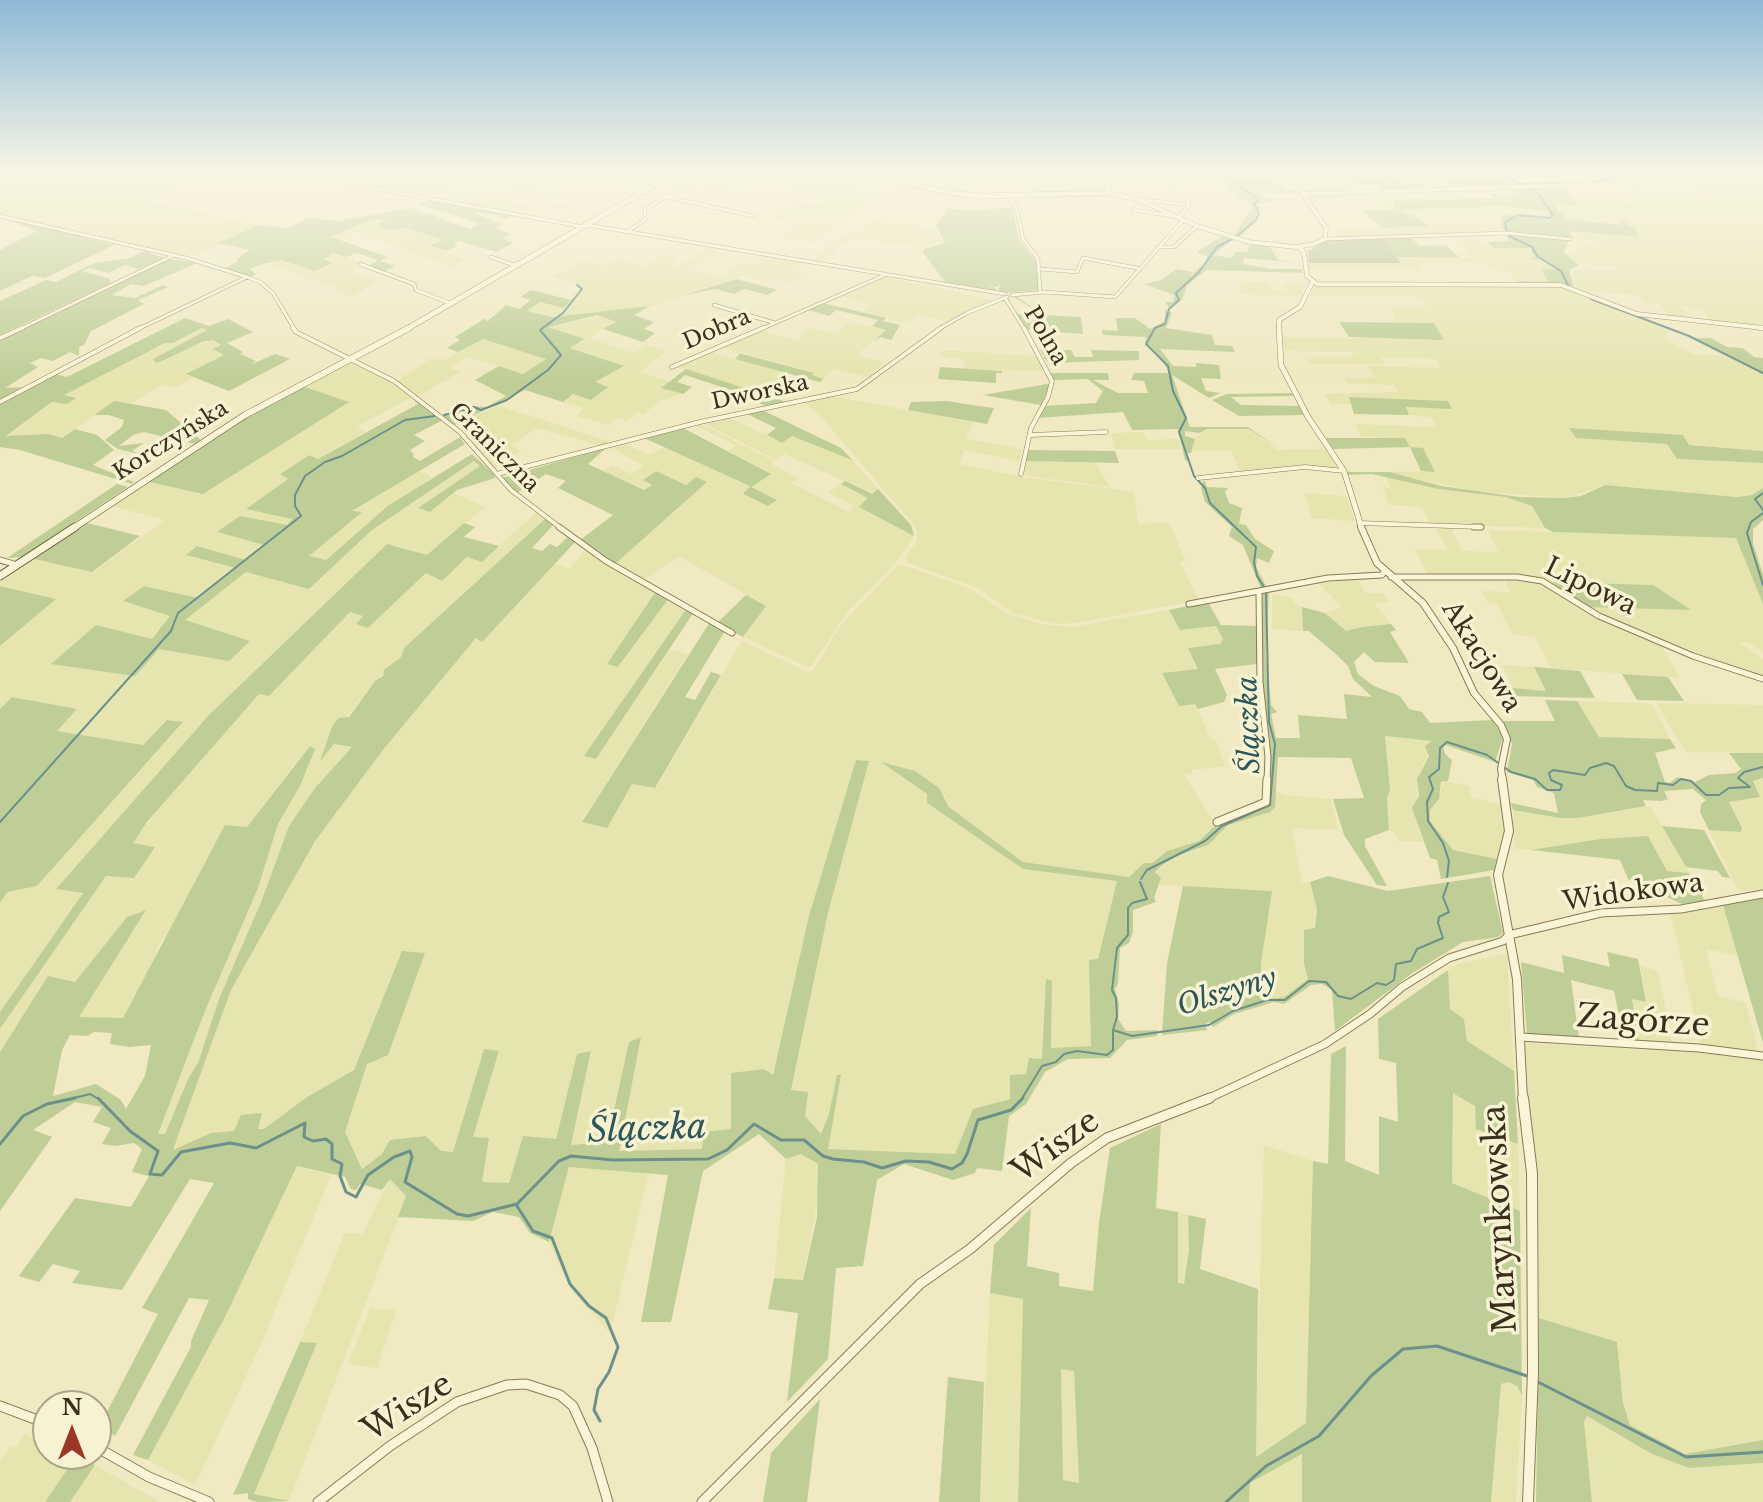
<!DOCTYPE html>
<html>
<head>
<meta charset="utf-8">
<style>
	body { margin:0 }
	#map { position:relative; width:1763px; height:1502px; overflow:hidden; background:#f0e9c2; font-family:"Libre Baskerville",serif }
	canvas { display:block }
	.north { position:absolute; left:32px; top:1390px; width:80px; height:80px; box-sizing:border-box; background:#f7f2d2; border:2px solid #aba48a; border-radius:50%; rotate:0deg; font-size:22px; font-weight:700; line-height:32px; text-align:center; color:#3a2f1d }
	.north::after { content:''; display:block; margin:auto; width:28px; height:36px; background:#9c3626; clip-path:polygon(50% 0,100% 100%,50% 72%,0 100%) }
</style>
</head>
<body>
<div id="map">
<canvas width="1763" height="1502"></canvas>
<div class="north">N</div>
</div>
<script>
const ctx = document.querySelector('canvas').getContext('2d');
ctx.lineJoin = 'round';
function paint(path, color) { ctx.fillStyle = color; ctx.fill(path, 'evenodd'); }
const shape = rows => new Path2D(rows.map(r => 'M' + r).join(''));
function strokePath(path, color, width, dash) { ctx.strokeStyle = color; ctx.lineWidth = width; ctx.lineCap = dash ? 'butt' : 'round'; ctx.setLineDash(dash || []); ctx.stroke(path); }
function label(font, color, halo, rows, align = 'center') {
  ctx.font = font + ' "Libre Baskerville",serif'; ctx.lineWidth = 7; ctx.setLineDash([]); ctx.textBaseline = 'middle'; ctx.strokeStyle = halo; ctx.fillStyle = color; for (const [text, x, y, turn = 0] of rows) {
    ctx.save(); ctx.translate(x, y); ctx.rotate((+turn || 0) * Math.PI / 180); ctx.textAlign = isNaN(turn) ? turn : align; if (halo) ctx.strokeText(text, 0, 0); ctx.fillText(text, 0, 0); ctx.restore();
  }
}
paint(shape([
	[0,171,215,171,147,201,258,225,187,257,0,216],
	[387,171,379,175,397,180,401,177,424,184,428,182,542,209,531,215,469,204,415,187,399,193,290,172],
	[465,171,493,171,518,176,534,180,527,185,588,199,581,203,562,199,479,181,486,176],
	[1345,171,1499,171,1512,181,1398,183,1394,177,1349,176],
	[824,175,862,183,855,190,895,196,884,207,865,203,812,243,781,235,795,225,771,217,795,201,819,204,828,197,804,192,790,201,780,199,793,190,779,186,797,177,815,181],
	[440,177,578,208,573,212,434,179],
	[1722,179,1763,180,1763,257,1655,249,1763,258,1763,327,1710,321,1701,309,1681,306,1690,319,1669,317,1660,304,1643,302,1639,295,1585,292,1577,288,1573,274,1575,269,1618,271,1615,267,1577,263,1564,253,1576,253,1578,241,1621,245,1572,239,1570,230,1638,237,1625,225,1563,219,1555,204,1577,206,1573,196,1639,203,1628,187,1698,193,1708,200,1714,192,1695,190,1689,185,1640,182],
	[1460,190,1471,199,1393,202,1397,210,1387,210,1377,201,1311,203,1306,196],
	[1500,206,1551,211,1549,219,1503,214,1501,223,1506,233,1339,237,1335,230,1428,225,1399,210],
	[363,220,387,220,391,230,406,228,440,239,442,240,432,246,466,260,450,267,357,233,344,240,330,237],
	[873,221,933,227,941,238,928,236,927,240,942,242,922,247,850,239,820,262,811,260,846,233,855,234],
	[1459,235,1472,236,1495,248,1532,248,1537,259,1557,270,1542,270,1549,282,1517,281,1508,271,1493,271,1485,263,1417,263,1422,270,1310,270,1309,263,1400,263,1397,257,1470,257,1459,243,1467,243],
	[704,248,717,250,692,269,722,277,739,264,755,265,764,257,807,263,796,272,804,275,794,283,772,278,767,282,742,275,652,306,564,318,526,311,540,302,564,307,579,289,576,283,553,277,583,260,605,266,619,257,644,267,664,254,679,258,670,264,678,267],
	[333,253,361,263,362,265,352,271,378,281,352,297,331,286,269,265,280,260,316,271,331,263,323,260],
	[884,277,948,290,993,300,948,321,916,314,908,323,862,312,870,304,841,296],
	[1241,281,1267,282,1272,290,1286,291,1285,284,1306,284,1301,297,1241,294],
	[1313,286,1564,287,1670,331,1665,339,1693,354,1727,356,1763,374,1763,451,1689,445,1683,435,1576,438,1667,444,1677,459,1763,463,1763,488,1752,495,1737,497,1605,485,1565,498,1475,491,1398,475,1390,472,1435,471,1410,447,1381,437,1362,437,1355,424,1437,427,1432,417,1409,415,1404,408,1451,408,1448,401,1350,397,1353,404,1331,404,1324,394,1398,392,1394,385,1347,383,1344,378,1375,378,1367,366,1441,368,1437,359,1381,357,1385,364,1308,364,1305,357,1347,357,1357,352,1281,351,1282,337,1443,339,1434,323,1397,322,1390,307,1427,307,1421,297,1309,296],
	[597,315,617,322,589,338,634,353,646,345,667,351,640,372,669,381,662,388,683,394,659,401,644,414,637,412,627,421,617,418,608,425,577,416,584,408,563,402,573,394,608,387,594,383,623,366,569,347,583,340,547,327,565,320],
	[849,322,886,330,857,355,885,362,869,377,833,369,823,379,812,375,813,372,722,347,760,330,796,340,809,328,836,334],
	[203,328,208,330,153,359,213,340,221,345,215,348,225,354,187,374,195,377,176,387,163,384,130,404,114,401,62,438,36,434,5,438,53,402,67,404,74,398,63,395,165,343,182,340],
	[483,339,547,358,523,374,468,357,450,368,460,372,418,396,397,381,431,358,442,361],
	[942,350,1040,356,1046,371,964,369,965,360,939,356],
	[710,352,791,374,778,385,787,389,776,398,676,367],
	[350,363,388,381,411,398,357,426,366,432,317,459,308,455,280,473,289,478,247,508,292,519,286,525,218,533,265,545,246,560,198,546,187,555,236,568,198,599,144,586,125,602,171,616,152,639,96,625,159,649,166,649,184,620,247,572,309,589,372,530,474,460,480,466,419,508,430,512,454,493,485,507,427,555,387,544,208,716,57,888,83,892,0,1012,0,902,8,892,37,886,183,723,167,720,143,745,56,731,76,709,13,697,0,709,0,646,55,599,0,586,0,581,30,558,93,572,165,520,107,505,145,481,203,494,348,402,305,387],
	[830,396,973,422,966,439,1022,449,1019,461,964,450,959,464,1023,477,1134,492,1138,524,1168,522,1171,525,1185,561,1180,562,1199,600,1076,623,1056,624,1013,613,978,588,908,563,905,557,917,541,916,527,824,420,804,402],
	[499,406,614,443,601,446,537,428,511,446,522,451,494,469,472,441,490,428,468,418],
	[729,417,782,443,792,436,852,460,878,489,872,494,785,454,776,460,703,423],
	[700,424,774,461,771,464,799,478,791,483,848,512,854,506,828,493,841,484,869,498,860,507,914,536,899,559,848,611,810,668,743,637,766,606,679,556,645,579,615,564,707,482,686,485,656,471,644,480,652,485,644,490,603,471,612,465,631,474,644,466,610,447,623,443,649,455,665,447,705,465,770,474,728,451,737,446,695,425],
	[1207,429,1249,429,1277,450,1326,449,1338,469,1299,466,1241,473,1231,450,1192,451,1195,439],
	[1144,432,1147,440,1179,439,1181,449,1115,449,1111,433],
	[1024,461,1095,463,1110,487,1027,476,1023,471],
	[420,471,432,477,371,521,326,560,308,556,361,512,349,513],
	[1389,477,1438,489,1506,497,1532,506,1545,528,1430,524,1422,507,1389,505,1383,487,1391,488,1386,478],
	[1304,493,1347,496,1354,521,1312,518],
	[536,513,545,519,404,648,401,657,375,681,344,720,321,758,334,743,353,746,315,788,289,826,261,902,219,999,198,1063,189,1077,165,1135,158,1134,205,1011,258,888,278,824,300,786,314,748,310,746,297,761,158,946,154,965,123,1018,78,1018,144,910,127,917,75,982,48,977,0,1052,0,1029,106,876,154,847,132,843,186,774,259,694,302,662,350,612,364,616,368,628,426,573,442,580,467,557,482,561],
	[1435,527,1450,527,1462,551,1498,552,1488,530,1736,538,1763,604,1763,652,1750,643,1739,642,1763,659,1763,678,1693,654,1584,607,1689,610,1653,585,1552,582,1523,576,1427,574,1415,549,1448,550],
	[586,549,656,591,629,635,619,667,669,598,687,608,585,756,596,758,670,650,688,654,582,821,632,784,656,788,742,641,808,672,813,670,841,625,899,564,969,588,1008,614,1042,624,1072,627,1169,610,1180,630,1216,626,1223,639,1199,669,1163,673,1195,704,1211,739,1215,739,1225,766,1192,770,1193,773,1184,775,1216,825,1199,841,1167,851,1129,877,1023,862,949,807,945,796,883,763,927,795,927,803,1023,869,1118,880,1098,960,1090,960,1092,1046,1051,1048,1052,981,1042,1059,1010,1099,973,1109,955,1154,827,1149,837,1075,829,1114,821,1135,805,1116,791,1091,828,913,869,761,857,760,772,1076,732,1073,731,1129,703,1149,618,1151,641,1038,629,1042,607,1142,571,1145,591,1052,577,1054,556,1140,509,1184,481,1183,489,1138,473,1138,499,1052,481,1058,453,1152,382,1154,362,1169,345,1132,402,951,354,1070,307,1097,264,1129,234,1131,173,1151,231,990,314,841,383,750,476,638,482,642,553,563,569,569],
	[1357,578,1365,593,1383,593,1389,602,1374,603,1391,624,1362,627,1346,632,1325,613,1342,607,1317,582],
	[1504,579,1545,584,1577,607,1664,646,1662,647,1680,678,1551,668,1535,637,1513,634,1497,604,1489,603,1482,591,1511,592],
	[1272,594,1293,598,1294,603,1302,607,1303,631,1272,629],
	[1502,665,1534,667,1546,691,1514,689],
	[1577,701,1646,703,1653,706,1670,739,1599,737],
	[1656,703,1763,705,1763,753,1686,752],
	[1384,736,1433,741,1417,779,1418,829,1424,842,1399,841,1395,833,1389,830,1387,798,1390,789],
	[1763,778,1763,889,1739,891,1709,830,1741,832,1742,828,1729,802,1760,797,1753,781],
	[1444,781,1469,786,1471,797,1501,805,1504,834,1497,859,1453,850,1430,821,1430,810,1436,803],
	[1275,791,1286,795,1331,799,1338,830,1292,828,1302,883,1310,882,1317,909,1308,979,1284,997,1260,1000,1261,963,1271,891,1160,885,1161,878,1155,872,1177,856,1201,849,1228,825,1275,807],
	[1650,806,1689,873,1667,871,1648,836,1531,850,1516,849,1514,844,1513,810,1560,818,1578,818],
	[1723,905,1738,956,1706,949,1718,996,1746,1003,1758,1052,1701,1044,1670,912],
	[1504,954,1507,957,1514,1071,1467,1041,1464,1019,1450,1009,1448,970,1458,964],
	[1640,966,1658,971,1672,1043,1639,1042,1632,998,1646,1001],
	[1526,1043,1702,1053,1763,1060,1763,1440,1685,1454,1630,1425,1623,1403,1617,1342,1539,1318,1539,1184,1528,1110],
	[1453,1092,1475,1106,1477,1129,1518,1144,1520,1211,1452,1184],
	[1264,1145,1313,1161,1306,1423,1255,1457],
	[801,1154,818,1164,819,1193,803,1280,774,1278,786,1159],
	[297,1166,331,1175,261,1344,195,1485,148,1460,225,1317],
	[569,1166,649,1173,610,1333,571,1290,549,1242],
	[390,1178,407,1196,289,1501,254,1494,317,1344,300,1342,345,1233,363,1234],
	[1178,1212,1188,1215,1189,1250,1184,1284,1178,1283],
	[990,1293,1023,1299,1018,1502,980,1502],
	[370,1308,396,1310,377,1368,348,1364],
	[1061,1369,1074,1370,1079,1483,1063,1481],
	[1508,1382,1517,1387,1522,1396,1516,1502,1491,1502,1501,1383],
	[1587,1416,1652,1454,1689,1467,1763,1463,1763,1502,1592,1502,1584,1422],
	[24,1434,48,1444,48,1454,76,1456,45,1502,0,1502,0,1462,11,1446,16,1448],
	[1303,1454,1302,1502,1249,1502,1250,1483],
	[95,1465,160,1502,70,1502]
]), '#e6e5af');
paint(shape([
	[1218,171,1234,175,1240,174,1238,171,1271,171,1268,172,1273,176,1267,177,1271,183,1283,184,1282,187,1301,193,1262,193,1264,198,1275,198,1276,201,1256,205,1263,210,1259,209,1256,221,1239,238,1234,236,1252,206,1225,185,1233,182,1213,172],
	[1315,171,1394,177,1398,183,1419,183,1427,190,1384,191,1378,184,1356,184,1349,176,1317,175],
	[1499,171,1508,171,1519,185,1564,188,1578,206,1556,204,1558,212,1564,213,1563,219,1623,225,1619,219,1623,219,1628,226,1635,226,1638,237,1570,231,1572,239,1566,238,1569,240,1564,253,1579,265,1569,270,1574,286,1519,283,1517,281,1548,282,1542,270,1555,269,1539,259,1525,260,1535,258,1531,248,1495,248,1487,242,1509,241,1501,223,1502,214,1549,219,1551,211,1500,206,1401,210,1430,226,1383,228,1362,211,1396,210,1393,201,1494,198,1491,193,1515,194,1514,191,1498,187,1453,189,1445,182,1510,181],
	[426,200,516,215,505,219,480,212,476,214,502,224,495,228,510,234,502,239,513,243,497,252,459,241,454,243,457,246,447,251,431,246,441,241,440,239,406,228,386,230,377,225,385,220,371,219,331,237,388,257,380,261,395,266,383,272,368,266,378,260,357,253,346,257,333,253,324,259,332,263,315,271,281,260,263,264,249,269,256,274,251,277,225,268,239,261,236,259,250,250,220,243,187,257,258,225,288,228,308,218,338,221,412,208,470,229,479,224,419,204],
	[1012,207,1019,240,1035,260,1040,278,1038,290,1004,293,998,292,1001,283,998,287,992,286,997,290,994,291,987,290,993,284,986,289,945,282,923,252,924,249,945,243,936,225,945,213,945,208,974,211],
	[0,217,45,227,114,245,45,278,32,276,0,291,0,250,37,231],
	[1223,236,1234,239,1213,255,1231,258,1236,252,1247,252,1250,244,1270,247,1278,260,1301,263,1244,258,1243,264,1271,269,1302,269,1303,273,1207,270,1187,285,1182,300,1170,309,1165,302,1173,302,1174,295,1144,284,1161,280,1176,269,1193,272,1188,278,1205,262,1207,256,1197,253,1198,251],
	[1411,237,1419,246,1446,245,1459,257,1397,257,1384,239],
	[144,251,164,258,139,269,125,265,109,273,89,268,82,271,110,279,111,283,0,335,0,301,46,280,56,282,94,263,131,258],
	[170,259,197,263,144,286,131,284,112,295,135,298,163,285,168,287,138,300,144,304,91,331,84,345,79,347,79,356,70,352,53,361,41,358,30,363,38,367,5,388,22,387,0,401,0,340],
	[736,279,778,290,767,295,745,289,734,294,715,289,681,296],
	[531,290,571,300,564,308,540,302,527,311,553,317,650,306,634,315,654,322,644,329,655,333,643,342,603,329,616,322,597,315,548,327,584,339,570,348,624,366,595,382,608,387,591,400,573,394,563,402,525,390,454,425,443,416,468,406,487,407,506,396,475,380,499,366,523,374,546,359,483,339,458,352,447,348,460,340,455,337,484,319,488,321,506,305,519,309,531,300,520,297],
	[1014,297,1017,297,1044,315,1081,317,1083,334,1026,330,1016,314,1041,314],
	[823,303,886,318,883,321,900,325,891,340,881,337,873,342,886,330,872,326,878,320,836,310,829,316,808,310],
	[1165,309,1172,313,1166,328,1212,335,1215,345,1232,346,1235,352,1160,349,1173,366,1196,367,1196,363,1219,365,1221,379,1201,378,1206,391,1220,393,1209,398,1172,375,1190,427,1248,427,1281,450,1249,429,1207,429,1200,433,1185,431,1185,436,1195,439,1191,453,1186,453,1189,462,1185,460,1178,429,1132,430,1123,412,1037,418,1044,406,1096,403,1103,391,1088,379,1054,380,1050,373,1108,373,1109,380,1093,380,1118,393,1148,393,1144,381,1131,380,1134,373,1169,373,1163,361,1145,344,1146,337,1103,335,1102,330,1118,331,1116,318,1135,318,1150,329,1165,321],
	[185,318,209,326,228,319,253,332,227,343,243,352,240,354,256,361,250,365,275,354,290,359,229,391,186,374,224,355,213,349,221,345,213,340,202,342,162,361,156,363,153,359,207,330,202,328,173,343,165,343,64,395,76,398,67,404,52,402,6,436,47,434,62,438,75,429,97,435,114,450,93,465,134,482,132,484,20,450,0,447,0,404,51,373,67,377],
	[1339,322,1434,323,1444,340,1349,337],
	[1691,338,1711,338,1727,347,1743,348,1754,357,1763,358,1763,374],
	[1040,350,1071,350,1075,357,1093,357,1091,350,1139,351,1139,360,1049,363,1043,357,1073,356,1044,356],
	[731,351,814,373,812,375,823,379,820,382,735,359,740,354],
	[940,367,1002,371,1002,373,996,373,996,383,938,379],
	[686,369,786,402,767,406,744,398,746,395,685,375,677,382,692,387,683,394,661,388],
	[1047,384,1050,385,1041,405,983,395],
	[302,386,349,402,203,494,145,481,238,422],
	[1292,393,1293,396,1231,397,1241,405,1299,406,1304,415,1239,416,1212,400,1227,394],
	[1349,397,1448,401,1452,409,1406,407,1409,415,1354,414],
	[417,400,443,420,414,435,425,441,410,450,414,455,413,457,420,461,460,437,465,444,352,511,362,512,309,556,326,560,389,505,472,454,495,475,495,478,457,490,430,512,418,508,480,466,474,461,372,530,309,589,246,572,185,620,250,641,229,661,159,649,135,676,51,664,96,625,152,639,170,616,123,601,144,586,198,598,236,568,186,555,197,546,246,560,264,545,217,532,240,516,287,525,292,519,246,509,288,479,280,474,309,455,318,459,418,404,414,401],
	[114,401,166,410,201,440,195,444,144,432,133,435,119,446,144,443,132,451,143,455,118,449,105,440,122,427,124,420,109,415,94,415],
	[947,401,971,405,994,408,987,424,908,410,911,402],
	[762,410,841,448,852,460,792,436,782,443,767,435,776,428,745,413],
	[683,428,771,474,751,487,777,500,768,506,743,494,750,486,644,438],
	[1569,428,1683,435,1689,445,1763,451,1763,463,1677,459,1667,444,1576,438],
	[1326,438,1405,438,1410,447,1423,448,1435,472,1421,471,1410,447,1333,449],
	[606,448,588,464,644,490,652,485,643,480,656,471,686,485,696,477,707,482,615,564,580,540,613,515,558,488,566,481,546,474,517,493,501,478],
	[1026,450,1115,451,1119,463,1024,461],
	[1347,472,1390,472,1441,486,1519,497,1565,498,1581,496,1605,485,1737,497,1752,495,1763,488,1763,520,1753,529,1753,544,1763,574,1763,604,1736,538,1553,532,1545,528,1532,506,1506,497,1438,489,1372,474,1348,475],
	[1204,479,1207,487,1228,488,1225,492,1229,503,1242,508,1239,524,1246,525,1255,539,1274,551,1269,563,1257,558,1256,567,1267,588,1261,589,1243,545,1229,536,1232,527,1205,502,1201,488],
	[845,481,872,494,878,489,911,525,914,536,859,507,868,498,841,484],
	[117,484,128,487,22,557,7,558],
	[545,519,553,525,532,548,542,551,550,544,557,547,569,536,576,541,482,642,476,638,383,750,315,841,231,990,173,1150,211,1133,234,1131,241,1115,262,1113,258,1129,264,1129,307,1097,354,1070,402,951,425,953,388,1055,367,1064,345,1132,362,1169,382,1154,390,1140,426,1136,441,1151,453,1152,484,1049,499,1051,473,1137,489,1138,482,1182,509,1183,523,1136,556,1139,577,1054,591,1051,571,1145,607,1142,629,1042,641,1037,619,1151,702,1149,704,1132,731,1129,731,1073,764,1069,773,1075,809,916,856,760,869,761,828,913,791,1090,808,1092,805,1116,821,1134,829,1114,837,1075,841,1075,828,1149,955,1154,973,1109,1010,1099,1010,1075,1026,1074,1029,1058,1042,1059,1046,979,1052,981,1051,1048,1091,1046,1089,960,1098,959,1117,881,1023,869,927,803,927,794,881,762,915,771,939,788,949,807,1023,862,1129,877,1144,863,1152,863,1167,851,1199,841,1216,825,1269,800,1260,649,1263,592,1269,591,1266,655,1271,705,1277,712,1271,714,1276,738,1300,738,1298,715,1347,719,1344,694,1372,697,1353,679,1348,666,1338,656,1309,631,1303,631,1302,607,1325,613,1346,631,1362,627,1391,624,1396,630,1390,632,1409,663,1375,662,1364,652,1354,662,1358,674,1374,686,1400,696,1409,709,1422,712,1430,723,1493,720,1503,737,1495,762,1446,745,1443,748,1446,755,1452,760,1448,781,1441,782,1439,799,1430,810,1430,821,1453,850,1497,859,1494,870,1441,879,1437,860,1430,858,1412,808,1419,796,1417,779,1429,756,1425,746,1432,741,1385,736,1390,790,1387,798,1389,830,1365,839,1365,846,1387,886,1377,885,1344,835,1333,799,1364,798,1351,758,1278,757,1275,807,1270,812,1228,825,1208,845,1177,856,1161,866,1155,872,1161,878,1154,898,1156,902,1133,910,1133,932,1129,943,1120,948,1118,984,1115,989,1119,1004,1118,1019,1126,1031,1157,1030,1157,1036,1127,1040,1110,1058,1068,1059,1045,1072,1026,1104,1009,1116,1002,1171,977,1168,975,1173,953,1180,904,1164,877,1180,863,1266,836,1268,828,1359,787,1402,798,1313,768,1309,774,1278,803,1280,817,1217,818,1164,801,1154,786,1159,759,1134,703,1171,671,1322,641,1322,668,1175,569,1167,549,1242,530,1233,519,1217,493,1212,473,1221,398,1217,406,1196,390,1179,382,1190,360,1184,356,1190,351,1189,345,1177,297,1166,225,1317,148,1460,133,1455,191,1347,191,1341,209,1300,189,1298,115,1436,99,1427,158,1314,142,1308,214,1183,190,1179,122,1290,72,1283,80,1271,53,1264,39,1282,19,1276,75,1198,131,1207,149,1176,132,1172,142,1149,134,1143,115,1146,102,1144,111,1128,93,1122,102,1107,75,1102,33,1130,52,1137,0,1211,0,1052,48,976,75,982,127,917,146,910,79,1017,123,1018,225,825,247,827,310,746,315,749,300,786,278,824,258,888,205,1011,158,1134,165,1134,189,1077,198,1063,219,999,261,902,289,826,315,788,352,747,334,744,320,761,332,727,338,718,349,717,375,681,383,676,384,670,401,657,404,648],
	[94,1032,112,1033,110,1044,129,1047,151,1045,145,1076,126,1109,121,1100,96,1084,53,1096,62,1050,70,1035,87,1036],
	[83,522,140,536,92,572,30,558],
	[464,523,475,527,464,537,499,546,482,562,467,557,442,581,426,573,368,628,356,624,363,616,350,612,269,696,259,694,147,822,133,843,155,847,134,878,106,876,0,1029,0,1012,83,893,56,889,208,716,387,544,427,555],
	[1552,582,1653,585,1691,610,1584,607],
	[0,586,56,599,0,646],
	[656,591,669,598,618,667,607,664],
	[746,595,766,606,743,637,717,623],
	[1208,602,1221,625,1257,626,1257,664,1215,669,1227,695,1224,702,1198,709,1195,704,1179,706,1162,673,1198,669,1188,648,1220,644,1223,639,1216,626,1180,630,1169,610],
	[687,608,694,612,596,759,584,756],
	[710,622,725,631,685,697,695,700,711,672,721,675,655,788,632,784,607,828,582,822],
	[1534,667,1580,671,1595,698,1512,696,1508,689,1512,688,1546,691],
	[1622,674,1668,677,1684,701,1637,700],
	[12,697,77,709,57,731,143,745,167,720,183,722,37,886,8,892,0,902,0,709],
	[1545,700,1577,701,1599,737,1670,739,1676,748,1655,753,1665,782,1670,783,1677,777,1695,782,1709,775,1735,773,1741,769,1729,753,1763,753,1763,778,1753,781,1760,797,1729,802,1742,828,1741,832,1709,830,1700,812,1701,804,1706,800,1693,789,1664,791,1668,799,1661,801,1643,800,1646,806,1578,818,1560,818,1513,810,1511,803,1558,813,1554,793,1537,787,1533,780,1507,772,1512,744,1502,721,1555,721],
	[1662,826,1704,830,1730,878,1722,877,1718,871,1686,867],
	[1648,836,1667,871,1689,873,1705,901,1682,904,1628,879,1620,860,1531,850,1601,839],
	[1328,876,1388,891,1490,876,1503,933,1498,937,1463,942,1411,974,1335,1031,1332,990,1322,984,1311,985,1284,1004,1274,1002,1234,1014,1213,1027,1209,1022,1205,1024,1207,1030,1162,1035,1167,963,1183,886,1272,891,1261,963,1261,1000,1284,997,1308,979,1304,963,1304,930,1315,928,1317,910,1310,882],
	[1763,897,1763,1043,1723,905],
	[1607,952,1638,959,1646,1002,1632,999,1639,1042,1624,1041,1614,991,1571,980,1579,1038,1527,1034,1521,962,1564,973,1562,955,1610,967],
	[1448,970,1450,1009,1464,1019,1467,1041,1514,1071,1518,1144,1476,1129,1475,1106,1453,1093,1452,1183,1520,1211,1522,1396,1517,1386,1508,1382,1501,1384,1491,1502,1302,1502,1302,1454,1250,1483,1249,1502,1018,1502,1023,1299,990,1293,994,1245,1031,1208,1027,1266,1059,1273,1059,1286,1093,1291,1099,1223,1110,1148,1161,1124,1156,1208,1178,1212,1178,1283,1184,1284,1189,1250,1188,1215,1206,1219,1200,1269,1258,1289,1256,1457,1306,1423,1313,1161,1328,1164,1331,1054,1346,1046,1345,1161,1379,1175,1379,1116,1398,1122,1396,1063,1379,1059,1378,1019],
	[1061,1369,1074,1371,1079,1483,1063,1480],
	[1539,1318,1617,1342,1623,1403,1630,1425,1685,1454,1763,1440,1763,1463,1689,1468,1652,1454,1587,1416,1584,1422,1592,1502,1536,1502],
	[300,1342,317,1343,254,1494,289,1501,257,1502,248,1499,248,1493,233,1495],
	[948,1377,984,1382,980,1502,939,1502],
	[820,1399,807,1502,763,1502,771,1453],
	[76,1456,95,1465,70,1502,45,1502]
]), '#bfce96');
paint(shape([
	[1384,239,1401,263,1309,263,1308,251,1328,240]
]), '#b7c395');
strokePath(shape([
	[1216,171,1259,199,1254,204,1259,213,1256,220,1237,236],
	[1502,171,1519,184,1529,184],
	[1592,182,1616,177,1623,171],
	[1532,183,1540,183],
	[1545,183,1549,183],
	[1552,183,1578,183],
	[1517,215,1549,218,1553,215,1539,195,1527,188],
	[1507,232,1505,222,1515,217],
	[1509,236,1532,247,1538,257,1561,271,1569,287],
	[1591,299,1689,336,1763,373],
	[1169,309,1165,324,1155,328,1146,344,1168,366,1173,391,1186,418,1179,432,1194,476,1205,488,1210,503,1256,547,1254,562,1257,576,1264,587],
	[1169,309,1179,300,1176,293,1199,272,1217,247,1232,239],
	[444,415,474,407,481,410,507,400,548,370,561,355,540,330,563,313,582,289,577,285],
	[1763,493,1755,499,1763,510],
	[1763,513,1751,522,1747,533,1763,585],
	[0,822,171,631,178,613,301,516,295,506,295,495,305,476,325,462,342,456,405,420,435,416],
	[1447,877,1449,861,1443,843,1428,821,1427,802,1433,789,1429,777,1439,769,1440,748,1447,742,1487,755,1511,772,1535,779,1547,790,1560,790,1562,785,1551,780,1549,773,1553,770,1585,775,1590,768,1606,763,1614,766,1626,786,1635,790,1657,791,1658,783,1673,785,1681,779,1691,781,1706,795,1719,795,1729,788,1750,787,1738,778,1744,772,1763,767],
	[1141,879,1147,870,1205,841,1222,826,1270,805,1275,744,1269,722,1266,593],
	[1113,1030,1132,1036,1209,1025,1233,1011,1267,1000,1285,1000,1309,981,1326,982,1338,996,1351,999,1377,983,1386,985,1394,980,1396,964,1411,961,1417,949,1443,938,1438,923,1439,917,1449,912,1443,897,1448,883],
	[66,1100,90,1094,100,1100],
	[1021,1100,1042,1066,1056,1062,1064,1054,1077,1051,1107,1055,1113,1050,1113,1030,1117,1017,1116,998,1112,990,1117,948,1128,935,1128,908,1132,903,1147,899,1140,882]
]), '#6b918d', 2);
strokePath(shape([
	[98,1098,130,1131,158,1151,150,1174,162,1175,181,1152,230,1143,256,1148,305,1123,304,1137,313,1141,326,1139,332,1144,332,1159,342,1164,340,1176,346,1192,356,1197,368,1175,394,1157,410,1151,412,1157,405,1182,457,1214,468,1216,517,1204,559,1161,571,1156,613,1160,708,1159,727,1150,754,1124,781,1140,804,1140,823,1156,833,1159,864,1162,882,1168,906,1161,929,1162,952,1169,962,1163,967,1154,978,1120,1011,1110,1023,1098],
	[0,1144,23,1116,47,1104,75,1098],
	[517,1206,533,1231,552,1238,570,1284,589,1306,606,1318,618,1347,609,1372,598,1389,594,1410,600,1421],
	[1538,1382,1686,1457,1763,1452],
	[1226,1502,1266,1466,1319,1436,1371,1376,1403,1349,1437,1346,1527,1376]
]), '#6b918d', 3);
const minorFar4 = shape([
	[280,171,584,227],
	[600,171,657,184],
	[900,171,949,181,954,184,949,192],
	[1113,175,1162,178,1187,197,1189,205],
	[692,183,739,193],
	[644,192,753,216],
	[1009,195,1017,211,1023,239,1038,259,1040,292],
	[1137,199,1189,205],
	[1142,201,1134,210,1179,217,1189,205],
	[0,216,186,258,247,277],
	[587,225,1005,294],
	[626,232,645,220,645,209,707,173,738,178,750,171],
	[1325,239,1506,233,1570,239],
	[1158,247,1174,247,1197,226],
	[491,257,517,266],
	[360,264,414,284,416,290,452,304],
	[1041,269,1077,272,1083,258,1137,268],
	[1012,295,1045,292,1115,297,1183,220],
	[1005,298,1025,330],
	[714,305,775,323],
	[18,330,172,256],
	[136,330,247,277,260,282,273,293,295,330],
	[759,330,885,275],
	[937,330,967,313,1007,297]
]);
const minorFar3 = shape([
	[293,328,296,332,394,381,460,432,511,490,562,529],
	[0,338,22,328],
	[672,367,763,328],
	[0,402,140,328],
	[1030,435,1106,432],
	[497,474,700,422,857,389,941,328],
	[1021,474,1031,428,1048,397,1052,381,1024,328],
	[1198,478,1305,467,1344,471],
	[1359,523,1481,527]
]);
const minorFar2 = shape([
	[559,527,606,561,732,633],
	[1474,527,1481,527],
	[0,560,17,565],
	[1391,577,1517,577,1542,581,1599,616,1693,656,1763,679],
	[1189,604,1259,591],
	[1267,781,1268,757,1260,682,1259,591,1328,578,1382,575,1384,572]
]);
const minorFar1 = shape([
	[1217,822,1266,802,1267,779],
	[1520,1037,1699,1048,1763,1056],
	[1205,1100,1325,1044,1370,1014,1402,987,1449,958,1503,941,1509,935,1601,913,1681,909,1763,894]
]);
const minor = shape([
	[0,1406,48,1424],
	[96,1447,149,1477,209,1502],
	[318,1502,390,1446,457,1402,507,1385,526,1384,560,1395,573,1406,592,1448,608,1502],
	[702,1502,920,1284,970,1249,1071,1163,1107,1138,1210,1098]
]);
const tertiaryFar4 = shape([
	[1106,193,1137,199,1197,226,1249,242,1296,247,1314,244,1325,239,1326,228,1292,177,1292,171],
	[1303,194,1603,184,1667,176,1763,177],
	[1299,247,1304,252,1307,276,1317,284,1561,285,1637,314,1763,328],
	[1279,330,1279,320,1300,307,1312,283]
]);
const tertiaryFar3 = shape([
	[1279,328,1281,365,1308,417,1344,471,1362,529],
	[1760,328,1763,328]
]);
const tertiaryFar2 = shape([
	[1361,527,1377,563,1423,603,1453,648,1474,693,1501,725,1507,739,1501,769,1503,781]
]);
const tertiaryFar1 = shape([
	[1502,779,1509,831,1498,875,1517,979,1523,1100]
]);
const tertiary = shape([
	[1523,1098,1532,1173,1533,1372,1528,1502]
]);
const secondaryFar2 = shape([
	[849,171,952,193,982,196,1106,193,1116,171],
	[405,330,679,171]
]);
const secondaryFar1 = shape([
	[72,529,245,415,409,328]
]);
const secondary = shape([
	[0,576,75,527]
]);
strokePath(minorFar4, '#8a7a58', 4);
strokePath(minorFar3, '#8a7a58', 5);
strokePath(minorFar2, '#8a7a58', 7);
strokePath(minorFar1, '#8a7a58', 9);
strokePath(minor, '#8a7a58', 11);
strokePath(tertiaryFar4, '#8a7a58', 5);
strokePath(tertiaryFar3, '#8a7a58', 6);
strokePath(tertiaryFar2, '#8a7a58', 8);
strokePath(tertiaryFar1, '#8a7a58', 10);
strokePath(tertiary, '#8a7a58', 12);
strokePath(secondaryFar2, '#6c5b3c', 6);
strokePath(secondaryFar1, '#6c5b3c', 7);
strokePath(secondary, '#6c5b3c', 9);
strokePath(minorFar4, '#faf5d6', 3);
strokePath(minorFar3, '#faf5d6', 4);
strokePath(minorFar2, '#faf5d6', 5);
strokePath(minorFar1, '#faf5d6', 7);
strokePath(minor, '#faf5d6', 9);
strokePath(tertiaryFar4, '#faf5d6', 4);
strokePath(tertiaryFar3, '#faf5d6', 5);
strokePath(tertiaryFar2, '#faf5d6', 6);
strokePath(tertiaryFar1, '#faf5d6', 8);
strokePath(tertiary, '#faf5d6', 10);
strokePath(secondaryFar2, '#faf5d6', 5);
strokePath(secondaryFar1, '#faf5d6', 6);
strokePath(secondary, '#faf5d6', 7);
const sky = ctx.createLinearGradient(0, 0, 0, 382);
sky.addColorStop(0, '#8dbad7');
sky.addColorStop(0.45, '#f8f5e4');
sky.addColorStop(1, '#f8f5e400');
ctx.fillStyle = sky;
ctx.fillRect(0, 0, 1763, 382);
label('22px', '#3a2f1d', '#f7f2d2', [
	["Dobra",717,330,-23],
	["Polna",1045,336,60],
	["Dworska",760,393,-12],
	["Korczyńska",171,441,-32],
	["Graniczna",494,448,45]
]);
label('26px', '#3a2f1d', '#f7f2d2', [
	["Lipowa",1590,587,26],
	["Akacjowa",1481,657,58],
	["Widokowa",1633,893,-8]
]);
label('italic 28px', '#2c565a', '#f7f2d2', [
	["Ślączka",1250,725,-92],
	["Olszyny",1227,993,-17]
]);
label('32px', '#3a2f1d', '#f7f2d2', [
	["Zagórze",1643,1022,4],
	["Wisze",1056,1147,-36],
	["Marynkowska",1501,1219,-93],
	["Wisze",408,1408,-32]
]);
label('italic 34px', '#2c565a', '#f7f2d2', [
	["Ślączka",647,1130,-2]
]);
</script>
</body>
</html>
